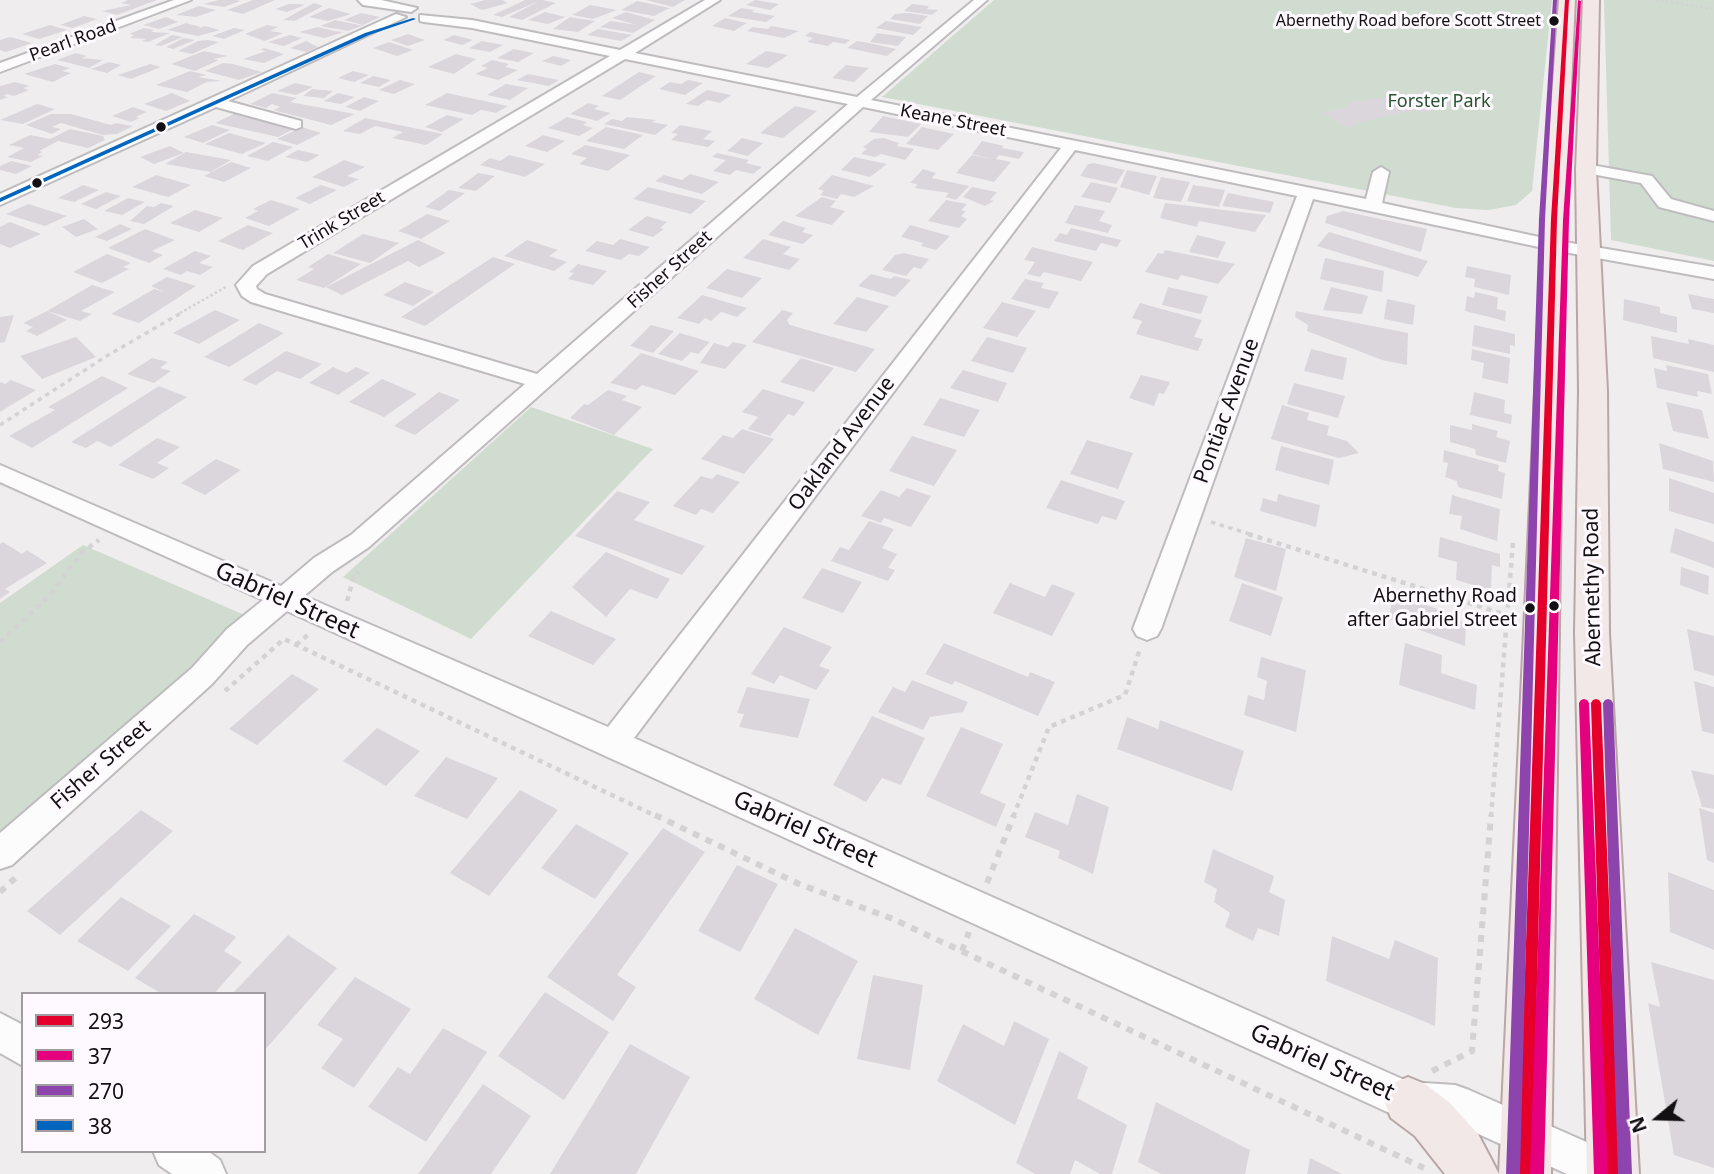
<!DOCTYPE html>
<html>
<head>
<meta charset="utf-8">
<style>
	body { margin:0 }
	#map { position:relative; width:1714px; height:1174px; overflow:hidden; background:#f0edef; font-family:"Noto Sans",sans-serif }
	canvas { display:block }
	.legend { position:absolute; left:21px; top:992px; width:245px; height:161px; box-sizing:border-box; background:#fef9fe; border:2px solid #a09ca0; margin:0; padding:9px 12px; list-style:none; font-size:21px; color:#121012 }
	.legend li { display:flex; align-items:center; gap:14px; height:35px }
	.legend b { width:35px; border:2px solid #a09ca0 }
	.north { position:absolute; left:1623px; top:1083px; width:70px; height:70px; -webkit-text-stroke:5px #fef9fe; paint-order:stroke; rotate:251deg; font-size:19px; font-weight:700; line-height:28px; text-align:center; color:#121012 }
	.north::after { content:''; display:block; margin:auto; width:24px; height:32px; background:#121012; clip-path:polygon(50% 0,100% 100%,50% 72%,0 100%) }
</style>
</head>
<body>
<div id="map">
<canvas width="1714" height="1174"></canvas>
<ul class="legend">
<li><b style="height:9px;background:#e4002b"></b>293</li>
<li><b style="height:9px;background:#e5007d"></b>37</li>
<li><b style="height:9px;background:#8e44ad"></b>270</li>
<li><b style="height:9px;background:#0065bd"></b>38</li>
</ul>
<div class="north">N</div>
</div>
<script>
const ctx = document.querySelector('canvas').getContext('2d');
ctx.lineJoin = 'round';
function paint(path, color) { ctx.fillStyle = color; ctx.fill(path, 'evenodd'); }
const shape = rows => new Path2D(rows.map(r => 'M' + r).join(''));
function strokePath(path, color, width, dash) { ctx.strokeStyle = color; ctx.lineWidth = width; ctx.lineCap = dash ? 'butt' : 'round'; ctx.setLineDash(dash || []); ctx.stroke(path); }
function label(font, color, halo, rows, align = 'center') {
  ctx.font = font + ' "Noto Sans",sans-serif'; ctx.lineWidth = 6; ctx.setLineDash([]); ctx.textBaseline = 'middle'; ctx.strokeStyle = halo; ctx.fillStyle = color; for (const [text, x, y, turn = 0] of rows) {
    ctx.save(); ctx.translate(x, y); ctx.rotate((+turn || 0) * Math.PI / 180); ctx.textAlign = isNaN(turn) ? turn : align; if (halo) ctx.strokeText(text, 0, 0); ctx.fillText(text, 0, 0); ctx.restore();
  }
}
paint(shape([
	[994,0,1552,0,1532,191,1516,205,1488,210,1456,208,882,97],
	[1604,0,1714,0,1714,261,1611,240],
	[531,407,653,449,471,639,343,577],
	[83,545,256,620,0,840,0,603]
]), '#d1dcd1');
paint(shape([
	[128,0,157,0,117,15,102,11,131,5,121,3],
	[219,0,236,0,240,1,224,7,203,4],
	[253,0,275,0,243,14,227,10],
	[485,0,502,0,508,3,482,10,470,4],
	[525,0,543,0,556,3,522,20,509,17,539,1,502,17,493,15],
	[646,0,685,0,673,7],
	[755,0,756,0,779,4,770,10,746,5],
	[637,1,670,8,654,16,621,10],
	[314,3,323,6,295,21,283,20],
	[289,4,298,4,305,5,287,12,275,9],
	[912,4,929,6,927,9,938,10,932,15,904,11],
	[590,5,617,10,593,19,572,15],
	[199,6,216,10,196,17,176,15],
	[329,8,351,14,328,21,309,17],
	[741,8,754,10,752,12,775,16,766,22,728,16],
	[545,12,565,17,548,24,528,20],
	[626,12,655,20,633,33,600,27,611,21,637,25,612,18],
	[361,13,380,17,363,25,344,20],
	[909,13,928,16,920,24,890,19,895,14],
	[84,16,97,19,73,28,60,25],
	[166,17,178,22,159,29,143,25],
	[570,17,595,21,578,32,553,29],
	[725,18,747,23,734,31,712,26],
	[335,20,359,25,364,25,348,31,320,26],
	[886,21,922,27,913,35,876,28],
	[186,23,201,27,195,30,205,26,220,30,198,36,167,30],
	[50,25,67,30,39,39,22,34],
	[267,25,278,27,270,31,283,33,265,41,245,34],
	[771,26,799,31,784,38,747,31,753,27,768,29],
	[318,27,334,31,344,32,324,38,299,32],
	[144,28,154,30,151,32,170,33,148,42,142,41,146,39,130,38,134,35,129,34],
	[234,28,245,30,224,39,212,36],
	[598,29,632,35,621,41,587,35],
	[810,32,850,40,845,44,833,42,828,46,807,42,813,38,805,36],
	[877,33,906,37,898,46,870,42],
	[408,34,419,38,425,40,408,46,391,40],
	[172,35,183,37,161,46,155,45],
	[290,35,302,38,284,46,268,42],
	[454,35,473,40,462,45,443,40],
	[10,37,32,43,6,52,0,50,0,40],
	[184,38,195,40,173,49,166,47],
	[208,40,219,42,192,54,178,51,198,41],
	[306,41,318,47,306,52,290,48],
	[482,41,503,45,490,52,469,48],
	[857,41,869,43,896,49,887,56,847,48],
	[389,42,413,50,397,56,373,48],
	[264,48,284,54,264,63,243,59,266,51,260,50],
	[514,49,534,53,518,62,497,58],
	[204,51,228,56,213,59,219,60,195,71,171,64],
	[766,51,788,55,768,68,746,64],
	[76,53,87,56,81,58,103,60,89,68,57,60],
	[456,54,476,59,454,74,428,67],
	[553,56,571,60,561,66,542,61],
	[492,60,509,64,505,67,518,70,498,80,475,74,488,68,481,66],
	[109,62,121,65,107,73,91,69],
	[223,63,233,64,262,72,239,80,205,71],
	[55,64,70,68,62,71,71,73,53,82,24,74],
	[150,64,161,67,131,79,118,75],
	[846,65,869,68,854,82,832,78],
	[190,71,207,75,198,77,222,81,207,82,187,92,156,85],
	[353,71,369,75,354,82,338,78],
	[639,72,656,76,620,100,602,96],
	[528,74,559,80,549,86,517,80],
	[373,76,391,80,379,87,360,83],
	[400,80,415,84,394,94,379,90],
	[688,80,703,83,685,95,659,89,670,82,681,84],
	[15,82,30,86,23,88,29,90,14,96,7,94,3,96,8,97,0,100,0,86],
	[295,83,313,87,296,95,277,91],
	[506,84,528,88,510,100,487,95],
	[312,89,333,91,324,98,303,96],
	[707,90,731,95,720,103,707,100,698,106,686,104],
	[1427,92,1452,105,1422,113,1417,110,1354,123,1357,125,1346,127,1322,112,1351,107,1344,103],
	[172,93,190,101,166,111,144,104],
	[272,93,297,98,290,102,355,114,331,125,273,110,280,107,272,104,266,108,250,104],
	[338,93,355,97,341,104,324,101],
	[447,93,508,106,496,113,481,110,472,115,425,105],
	[364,97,379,101,360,111,345,107],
	[588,103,599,106,594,109,611,113,597,121,570,114],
	[37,104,55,109,23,124,0,120],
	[795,106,817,111,783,138,760,133],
	[133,107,147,112,135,117,140,118,131,122,112,116],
	[238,112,298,127,278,137,215,123],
	[51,114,71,114,111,125,116,123,133,126,117,134,103,135,61,123,52,127,61,129,52,134,26,125],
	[447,115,464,119,442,132,425,127],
	[883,116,921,124,908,137,869,132],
	[567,117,587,122,583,125,593,128,579,136,548,128],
	[627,117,656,120,652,122,668,125,655,135,604,124,612,119,622,121],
	[365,118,443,134,426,145,392,138,403,132,375,126,360,134,343,131],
	[212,125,230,130,203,143,184,137],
	[680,125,712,131,703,139,715,141,708,147,671,140,678,134,671,133],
	[302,127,321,133,297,145,277,139],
	[606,127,643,135,624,149,586,141],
	[922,127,954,134,938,150,906,144],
	[70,129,103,136,105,140,88,148,58,141,39,151,43,152,37,155,43,156,31,162,7,157,24,148,9,145,30,135,50,139],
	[229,133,266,143,242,154,205,144],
	[543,135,565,141,547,152,525,146],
	[742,138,763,143,748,156,727,151],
	[883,138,899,143,897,146,914,149,905,160,881,154,875,157,861,154,867,149,863,147,874,139],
	[982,141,1004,146,1002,148,1024,152,1019,159,999,155,996,159,1011,162,994,182,956,173,972,155,992,159,972,154],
	[273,142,293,147,268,161,247,156],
	[585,145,630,155,608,171,579,164,587,158,571,154],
	[170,146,184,153,154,164,140,157],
	[298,150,320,155,307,162,285,157],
	[186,152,231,160,211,172,165,164],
	[717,153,749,160,746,163,762,167,753,174,736,170,730,175,713,171,726,160,712,157],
	[509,155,545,164,525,177,480,165,490,158,500,161],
	[854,157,887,164,870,177,841,170],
	[344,160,365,167,347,176,359,179,344,187,312,177],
	[11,161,32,166,16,174,0,170,0,166],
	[231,162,251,168,224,182,204,176],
	[1094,163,1125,170,1116,184,1080,176,1088,164],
	[923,169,936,173,932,178,969,186,956,200,945,197,949,193,915,188,917,184,910,183],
	[1127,170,1157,176,1149,195,1120,187],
	[478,173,495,176,476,191,458,188],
	[690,174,719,182,702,194,655,181,664,175,682,180],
	[156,175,191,185,168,197,132,187],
	[832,175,874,186,854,197,841,194,837,199,820,195,824,191,818,189],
	[1161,177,1190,182,1181,202,1153,198],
	[1091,182,1118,188,1110,203,1081,197],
	[83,185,99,190,74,202,58,198],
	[321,185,337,190,310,204,295,198],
	[1193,185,1225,190,1219,207,1187,201],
	[648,187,706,201,691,214,633,199],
	[972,187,997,192,990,200,994,201,985,206,963,197],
	[449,190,465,193,440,211,425,207],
	[106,192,121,196,96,209,81,204],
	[1228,193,1274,202,1270,213,1222,206],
	[822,197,836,201,830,207,845,211,832,225,795,216],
	[128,198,145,202,122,215,104,211],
	[271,200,300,209,269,226,245,218,258,211,253,209],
	[946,200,967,204,961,210,966,211,961,216,967,219,959,228,928,221],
	[161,203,174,206,144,224,130,221,147,206,154,207],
	[1165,203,1266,215,1255,232,1199,221,1197,227,1160,218],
	[28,204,67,216,45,226,6,214],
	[1075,205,1105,211,1099,221,1112,225,1108,233,1065,223],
	[195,210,223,218,199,232,170,223],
	[1343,211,1427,229,1421,252,1325,223,1327,216],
	[427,214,450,221,421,239,398,231],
	[647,216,667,222,660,228,664,229,653,237,628,230],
	[84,219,98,229,76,237,62,227],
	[783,221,806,228,802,232,813,235,803,244,768,235],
	[10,222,41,234,10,248,0,244,0,227],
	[120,224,132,229,107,241,95,237],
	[248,225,273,233,243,250,218,241],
	[910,225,950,236,936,250,921,246,923,243,901,237],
	[1071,228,1121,240,1117,247,1101,243,1096,251,1054,241,1060,233,1067,235],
	[145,229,175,240,152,251,163,255,149,263,108,248],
	[1329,232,1428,261,1418,277,1317,246],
	[363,234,399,243,370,263,333,253],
	[1197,235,1226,242,1218,258,1189,252],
	[620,239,650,247,639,256,629,254,621,260,585,251,597,241,613,245],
	[763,239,791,247,783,254,800,259,789,270,743,258],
	[418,240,446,253,419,267,408,261,342,295,326,287],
	[527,240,558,250,549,256,567,262,554,271,504,256],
	[1032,247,1093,262,1081,281,1044,272,1040,277,1027,274,1035,262,1024,260],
	[1165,250,1235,264,1218,284,1181,275,1178,280,1145,272,1158,253,1163,254],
	[195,251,211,256,199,263,213,267,200,275,187,271,181,275,163,269],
	[904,253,929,259,921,269,914,267,906,276,882,270,895,255],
	[107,254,131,263,123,267,129,269,102,283,73,272],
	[328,254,361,264,324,288,296,280,314,269,308,267],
	[493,257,515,264,425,326,401,317],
	[1325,258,1384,271,1382,292,1320,279],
	[578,264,607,271,593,285,568,279,574,273,569,272],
	[1467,266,1511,275,1509,295,1474,287,1475,279,1465,277],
	[727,269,762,278,742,298,706,288],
	[871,274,891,279,894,276,911,280,895,297,858,286],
	[167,277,196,286,139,323,111,314,154,289,164,292,151,286],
	[1025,279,1044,283,1041,288,1059,292,1049,309,1011,299],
	[405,282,434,292,413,306,383,295],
	[92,285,115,292,81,311,92,314,80,321,47,311],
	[1168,287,1208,296,1201,314,1162,305],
	[1331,287,1368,296,1362,314,1323,310],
	[1475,292,1498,297,1497,309,1506,311,1505,321,1465,311,1467,296,1474,298],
	[1688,294,1714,299,1714,313,1692,309],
	[702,295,747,308,737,317,721,312,711,321,705,318,699,324,677,318],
	[857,297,889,306,866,332,833,324],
	[1387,299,1415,305,1413,325,1384,319],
	[1624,299,1660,307,1660,313,1677,317,1677,333,1623,320],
	[1002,302,1036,311,1017,337,983,328],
	[1140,303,1202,320,1194,337,1203,339,1198,351,1136,334,1142,321,1132,318],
	[215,310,240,320,199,344,173,333],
	[782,310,793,313,787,320,790,325,875,349,856,372,752,342],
	[47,311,67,320,37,336,26,331,33,327,23,323],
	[1296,311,1408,333,1407,365,1382,360,1307,331,1308,325,1295,317],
	[14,315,5,342,0,343,0,317],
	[259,323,284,333,229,367,204,357],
	[651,325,674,331,653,353,630,346],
	[1474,325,1515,334,1515,346,1510,345,1510,354,1472,346],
	[680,333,710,342,698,354,691,352,682,361,658,354],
	[1651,336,1689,344,1688,339,1714,345,1714,372,1653,358],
	[76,337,96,357,42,379,20,356],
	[987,337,1027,348,1013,373,971,361],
	[733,342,747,345,725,369,700,363,714,343,728,347],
	[1311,349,1347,358,1343,380,1304,371],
	[1472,349,1510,358,1508,384,1482,378,1484,363,1471,360],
	[286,351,322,364,300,379,277,371,256,385,242,380],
	[641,353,699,371,675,395,642,385,636,390,610,383],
	[152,358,168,362,160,368,171,371,154,383,127,374],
	[801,358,834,368,814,392,780,382],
	[1666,365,1708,374,1712,394,1697,391,1698,397,1657,388,1654,368,1667,371],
	[333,367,347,373,356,367,370,373,338,395,309,383],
	[963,370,1007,383,998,402,950,388],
	[1141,375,1170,382,1164,394,1159,393,1154,406,1129,398],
	[102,376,128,388,32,448,9,436,55,410,48,407],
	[382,379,417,394,384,417,349,402],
	[11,380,36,390,0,412,0,382,5,384],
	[1294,383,1345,396,1338,418,1287,404],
	[159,386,187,397,111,447,97,441,86,448,71,442],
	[763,389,805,402,794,416,788,414,770,436,748,429,758,417,742,412],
	[608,390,627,396,622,400,642,407,614,435,570,418,584,404,588,405],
	[439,392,460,400,415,435,394,426],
	[1474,392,1505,400,1504,413,1512,415,1511,424,1470,415],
	[940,398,980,410,964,437,923,425],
	[1666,402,1702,410,1709,439,1673,431],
	[1282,405,1309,413,1307,420,1329,426,1327,435,1347,441,1359,453,1339,458,1271,439],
	[1472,424,1498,431,1496,437,1510,441,1506,463,1476,455,1475,449,1450,442,1450,425,1472,430],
	[742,429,774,439,744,474,701,459,723,435,733,438],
	[912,436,957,450,934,486,889,471],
	[157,438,180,447,157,463,169,468,153,479,118,465],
	[1087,440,1133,453,1118,489,1070,474],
	[1659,443,1713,461,1714,482,1663,469],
	[1281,446,1334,460,1329,485,1275,470],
	[1444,450,1499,465,1498,471,1505,473,1502,499,1458,487,1457,481,1445,477,1448,463,1443,462],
	[216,459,241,470,205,495,181,483],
	[717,474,740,482,713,513,701,509,696,515,673,506,701,476,712,479],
	[1669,478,1714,493,1714,524,1669,511],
	[1061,480,1125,501,1116,520,1102,516,1098,524,1046,508],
	[907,488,931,496,911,527,884,518,881,523,861,516,881,490,899,497],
	[617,491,650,502,634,520,705,546,682,575,575,536],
	[1278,494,1320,505,1316,527,1260,511,1263,498,1277,502],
	[1452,495,1500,509,1497,541,1460,529,1462,516,1449,514],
	[869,521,894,529,882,548,897,554,888,568,895,570,888,581,831,561,840,547,849,550],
	[1675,528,1714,542,1714,568,1670,552],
	[1440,537,1500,554,1500,567,1492,565,1491,590,1456,580,1457,562,1438,557],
	[1246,538,1286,549,1276,591,1234,577],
	[3,542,22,554,27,550,47,563,5,589,10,592,0,599,0,544],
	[606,552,670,579,657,599,630,589,606,617,572,587],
	[1681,567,1709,576,1708,595,1680,585],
	[822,568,862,582,843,613,802,598],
	[1010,583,1045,597,1052,584,1075,593,1052,636,993,613],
	[1242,583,1283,597,1271,636,1229,621],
	[1394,594,1455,615,1456,620,1466,622,1465,646,1388,619],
	[551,611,616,639,593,665,528,636],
	[784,627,832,647,819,666,830,670,816,690,780,675,774,684,751,674],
	[1687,629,1714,636,1714,676,1694,670],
	[944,643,1028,677,1030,672,1055,682,1038,716,955,681,952,685,925,674],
	[1405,643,1442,655,1441,673,1477,685,1475,710,1399,685],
	[1261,657,1306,670,1296,732,1244,715,1248,695,1264,700,1267,681,1257,677],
	[292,674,319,689,257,745,229,729],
	[912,680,968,702,963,712,930,717,923,730,878,712,893,687,905,692],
	[1694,681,1714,687,1714,734,1702,731],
	[747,687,810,699,798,738,739,727,744,714,737,713],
	[872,716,925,738,901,785,882,778,866,802,833,785],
	[1127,717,1158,729,1160,720,1244,751,1232,791,1117,749],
	[961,727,1003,744,980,793,1006,804,996,827,926,796],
	[377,728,420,751,386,786,343,761],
	[446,757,498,778,467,819,414,796],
	[1691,770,1714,775,1714,809,1702,807],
	[520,790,558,810,489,896,450,873],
	[1077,794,1109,807,1093,874,1058,858,1060,851,1025,837,1035,812,1068,825],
	[1699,808,1714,813,1714,863,1707,860],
	[141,810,173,831,60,935,27,911],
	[576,824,629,853,595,899,541,868],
	[663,828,705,852,617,975,636,987,613,1021,547,977],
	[1213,849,1274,876,1269,892,1285,900,1279,936,1258,928,1253,941,1225,927,1230,913,1214,902,1217,889,1204,882],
	[737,865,778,884,740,952,698,931],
	[1668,872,1714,890,1714,950,1670,932],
	[121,897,171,926,128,971,77,941],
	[194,914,236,937,224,951,242,962,214,994,162,994,135,978],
	[795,928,858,961,818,1035,754,999],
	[288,935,337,968,264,1051,264,994,232,994],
	[1332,936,1389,959,1395,940,1438,958,1435,1026,1326,981],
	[1651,962,1714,980,1714,1168,1674,1155,1648,1003,1660,1007],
	[873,975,923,985,910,1070,857,1059],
	[355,977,411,1009,354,1088,321,1068,343,1039,317,1025],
	[545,992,609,1032,564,1100,498,1056],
	[1014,1021,1049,1039,1015,1125,937,1081,963,1024,1004,1046],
	[443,1028,487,1052,426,1142,368,1107,398,1067,410,1074],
	[630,1044,690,1077,636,1174,550,1174],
	[1059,1051,1088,1067,1077,1098,1127,1125,1112,1174,1100,1174,1075,1160,1070,1174,1035,1174,1016,1163],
	[483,1084,531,1116,491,1174,418,1174],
	[1156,1102,1250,1150,1245,1174,1161,1174,1138,1162],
	[1310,1158,1342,1174,1307,1174]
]), '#dbd6dc');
const minor = shape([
	[174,0,191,0,0,72,0,63,174,0],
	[358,0,381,0,417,8,411,12,363,5,358,0],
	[705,0,720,0,635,53,857,97,974,0,987,0,871,100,1366,199,1373,172,1381,167,1389,172,1382,203,1553,240,1714,267,1714,279,1553,250,1313,199,1161,629,1157,636,1147,640,1137,636,1133,629,1297,196,1075,150,634,738,1409,1082,1455,1085,1469,1090,1627,1160,1633,1174,1567,1174,1454,1123,1408,1120,1394,1115,287,611,247,645,212,684,12,865,0,869,0,833,192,668,227,629,263,600,0,482,0,465,281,586,314,558,351,535,525,384,251,302,242,296,236,285,253,266,610,56,472,28,424,22,420,21,420,15,472,20,620,50,705,0],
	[625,59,848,104,537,374,265,294,257,289,256,286,267,274,625,59],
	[863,107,1061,148,608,727,304,596,332,572,369,547,863,107],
	[396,14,406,17,228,101,301,121,301,127,296,129,216,107,0,205,0,194,396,14],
	[1586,164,1652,176,1671,199,1714,211,1714,221,1659,207,1641,183,1580,172,1580,166,1586,164],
	[0,1013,23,1025,23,1066,0,1053,0,1013],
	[153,1151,208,1151,220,1160,226,1174,172,1174,159,1165,153,1151]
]);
const major = shape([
	[1559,0,1575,0,1565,219,1551,1174,1499,1174,1543,219,1559,0],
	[1583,0,1599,0,1596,169,1607,391,1609,633,1639,1174,1587,1174,1575,633,1579,391,1576,169,1583,0],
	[1408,1077,1425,1084,1449,1102,1478,1134,1499,1174,1445,1174,1415,1136,1391,1118,1384,1101,1391,1084,1408,1077]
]);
strokePath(minor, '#bebcbe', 4);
strokePath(major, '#b9a6a6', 4);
strokePath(shape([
	[1656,0,1714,9],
	[180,313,226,287]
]), '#d3d3d3', 2.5, [2.5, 2.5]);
strokePath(shape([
	[0,425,105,357,183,312],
	[1211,522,1253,535]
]), '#d3d3d3', 3.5, [4.5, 4.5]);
strokePath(shape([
	[1248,534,1507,615],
	[347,601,354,576,359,571],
	[0,642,51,594,80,554,99,540],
	[296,645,309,634],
	[225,691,284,639,658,817],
	[1013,817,1049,727,1125,695,1140,649],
	[1491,817,1513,542]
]), '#d3d3d3', 4.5, [5, 5]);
strokePath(shape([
	[655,815,799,884,893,919,1424,1168],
	[987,883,1014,815],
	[0,892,15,878],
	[962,951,969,932],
	[1432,1071,1472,1051,1491,815]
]), '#d3d3d3', 6, [7, 7]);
paint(minor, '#fdfcfd');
paint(major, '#f3e8e8');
paint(shape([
	[1565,0,1569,0,1557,219,1532,1174,1518,1174,1551,219,1565,0],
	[1596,699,1599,700,1601,703,1620,1174,1606,1174,1591,703,1593,700,1596,699]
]), '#e4002b');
paint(shape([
	[1578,0,1581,1,1569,220,1544,1174,1530,1174,1563,220,1578,0],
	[1584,699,1587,700,1589,703,1608,1174,1594,1174,1579,703,1581,700,1584,699]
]), '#e5007d');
paint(shape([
	[1553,0,1557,0,1545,219,1520,1174,1506,1174,1539,219,1553,0],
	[1608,699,1611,700,1613,703,1632,1174,1618,1174,1603,703,1605,700,1608,699]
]), '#8e44ad');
paint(shape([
	[413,18,416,19,369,35,0,202,0,198,365,33,413,18]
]), '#0065bd');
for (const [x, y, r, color] of [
	[1554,21,6,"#121012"],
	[161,127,6,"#121012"],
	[37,183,6,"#121012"],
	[1554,606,6,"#121012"],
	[1530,608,6,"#121012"]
]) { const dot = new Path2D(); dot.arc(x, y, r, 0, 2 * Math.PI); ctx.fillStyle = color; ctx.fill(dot); strokePath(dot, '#fef9fe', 2.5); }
label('16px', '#121012', '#fef9fe', [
	["Abernethy Road before Scott Street",1541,21]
], 'right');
label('18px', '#121012', '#fef9fe', [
	["Pearl Road",73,41,-20],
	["Keane Street",953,121,11],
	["Trink Street",342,221,-31],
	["Fisher Street",670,270,-42]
]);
label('18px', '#27542e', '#fef9fe', [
	["Forster Park",1439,102]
]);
label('19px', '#121012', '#fef9fe', [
	["Abernethy Road",1517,597],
	["after Gabriel Street",1517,621]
], 'right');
label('21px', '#121012', '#fef9fe', [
	["Pontiac Avenue",1227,411,-70],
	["Oakland Avenue",842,444,-53],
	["Abernethy Road",1593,587,-91],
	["Fisher Street",101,765,-41]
]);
label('24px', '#121012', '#fef9fe', [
	["Gabriel Street",287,601,24],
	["Gabriel Street",805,830,24],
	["Gabriel Street",1322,1063,24]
]);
</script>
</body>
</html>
